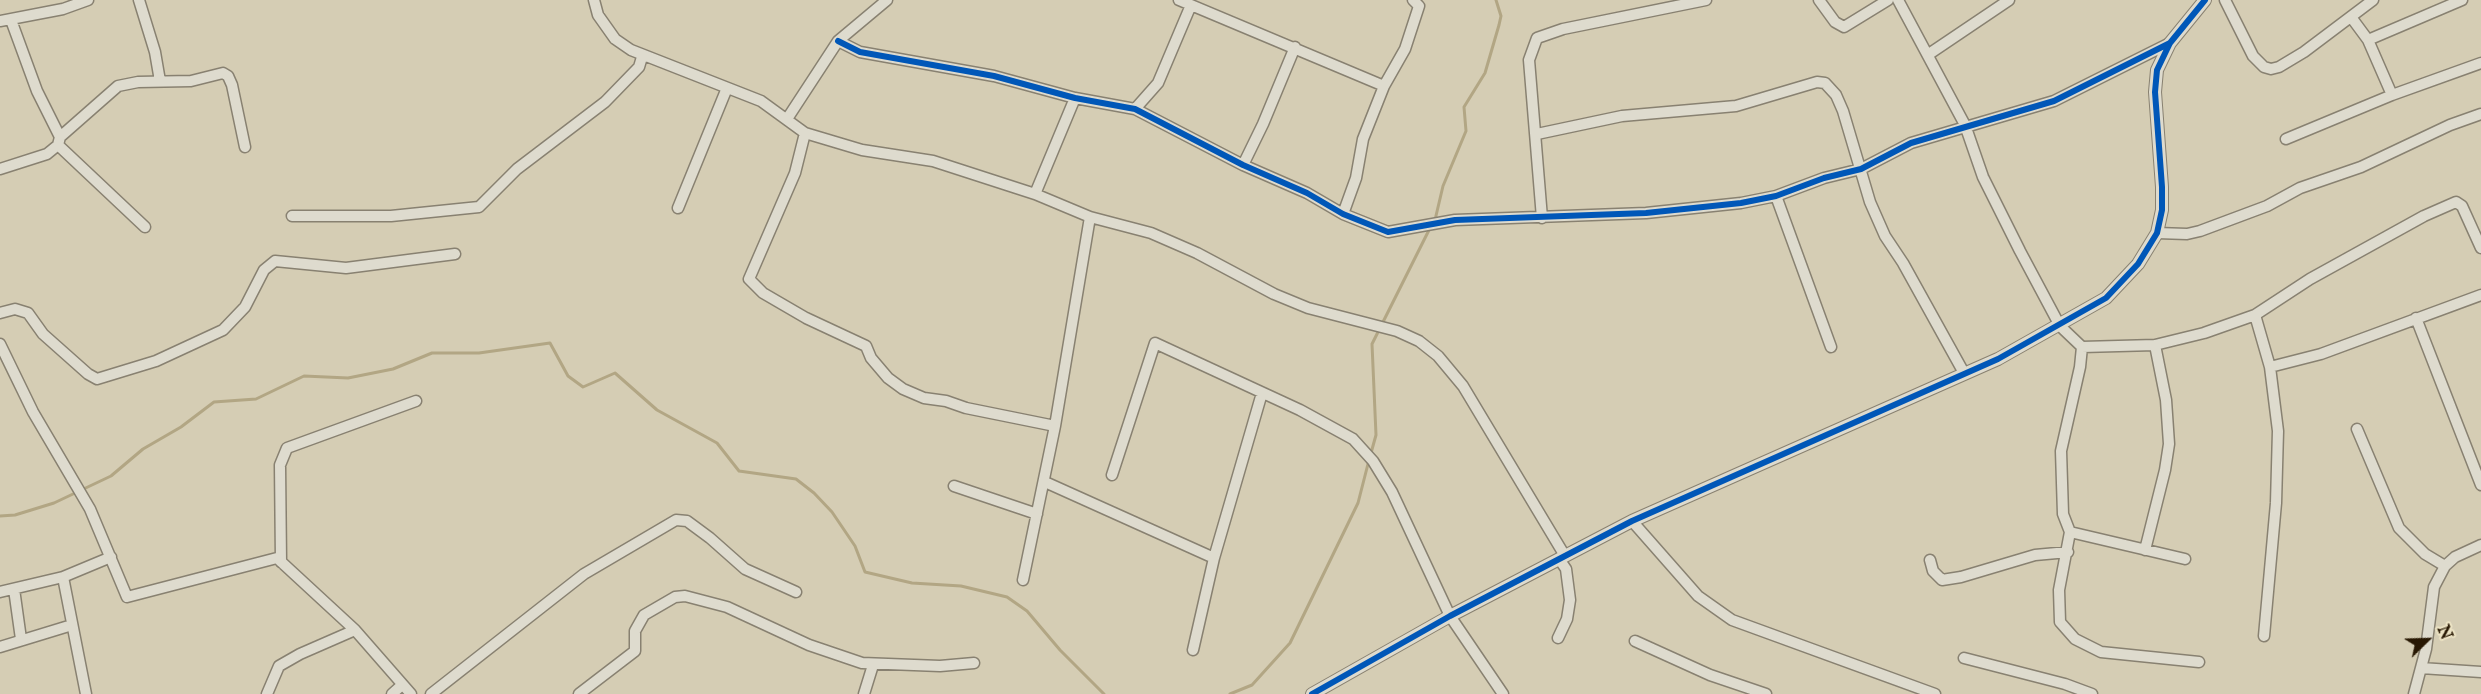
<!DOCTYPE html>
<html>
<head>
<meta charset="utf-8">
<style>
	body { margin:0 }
	#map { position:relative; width:2481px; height:694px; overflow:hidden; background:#d5cdb4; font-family:"IM FELL English",serif }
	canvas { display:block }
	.north { position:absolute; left:2397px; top:610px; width:60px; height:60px; -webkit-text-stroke:4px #ede4c5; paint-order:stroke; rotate:67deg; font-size:16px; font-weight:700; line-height:24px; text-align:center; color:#281803 }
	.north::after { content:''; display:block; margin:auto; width:21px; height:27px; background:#281803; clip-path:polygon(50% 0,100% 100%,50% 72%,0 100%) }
</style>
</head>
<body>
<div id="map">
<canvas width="2481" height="694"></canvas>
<div class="north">N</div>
</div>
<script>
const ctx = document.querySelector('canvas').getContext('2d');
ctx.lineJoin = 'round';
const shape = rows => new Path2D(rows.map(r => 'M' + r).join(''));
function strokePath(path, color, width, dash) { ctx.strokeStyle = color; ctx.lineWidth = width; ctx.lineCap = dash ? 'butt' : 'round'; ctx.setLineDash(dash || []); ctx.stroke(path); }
strokePath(shape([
	[1435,220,1443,186,1466,131,1464,107,1485,73,1499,25,1501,16,1496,0],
	[1382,324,1430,228],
	[1371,453,1376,435,1372,344,1379,330],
	[0,516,15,515,54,503,111,476,143,449,181,427,214,402,256,399,304,376,348,378,393,369,432,353,479,353,550,343,568,376,583,387,615,373,657,410,717,443,739,471,796,479,814,493,832,512,855,546,865,572,912,583,961,586,1007,597,1027,611,1060,650,1104,694],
	[1230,694,1252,685,1290,643,1358,503,1369,460]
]), '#b2a684', 3);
const minor = shape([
	[139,0,155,52,160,81],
	[594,0,598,15,615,39,631,50,761,101,805,133,862,150,933,161,1035,194,1090,217,1151,233,1197,253,1274,294,1308,308,1397,331,1419,341,1438,356,1463,386,1565,556],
	[1179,0,1384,86],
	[1819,0,1835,22,1844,27,1888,0],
	[1898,0,1965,125,1983,177,2020,251,2060,326,2082,347,2080,367,2061,451,2063,514,2070,532,2059,590,2060,622,2075,639,2101,652,2199,662],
	[2225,0,2253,56,2264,67,2271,69,2279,67,2304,52,2373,0],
	[2351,17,2368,40,2392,95],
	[11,20,37,91,60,137,58,145,145,227],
	[0,21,63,9,88,0],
	[2368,40,2462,0],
	[838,41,860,52,994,76,1075,98,1135,109,1243,165,1307,193,1343,214,1388,232,1455,220,1646,213,1741,203,1776,196,1824,178,1861,169,1911,143,2054,101,2170,43],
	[1929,54,2009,0],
	[1135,109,1158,83,1191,5],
	[787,119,838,41,887,0],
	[805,133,795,173,749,279,763,293,806,318,866,346,871,358,888,378,903,389,924,398,946,401,966,408,1055,426],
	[1537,134,1622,116,1736,106,1817,82,1825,83,1836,95,1843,111,1870,202,1885,236,1903,263,1964,373],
	[60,137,118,86,138,82,191,81,223,73,228,76,232,85,245,147],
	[2286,139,2392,95,2481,63],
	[1243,165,1263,124,1295,47],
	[0,169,47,154,58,145],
	[1035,194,1075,98],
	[1776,196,1831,347],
	[678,208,727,88],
	[1343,214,1356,178,1363,139,1384,86,1405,49,1419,6,1413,0],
	[292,216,391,216,479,207,517,169,605,102,639,67,642,57],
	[1542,218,1529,60,1537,38,1563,29,1706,0],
	[2157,233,2187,234,2200,231,2267,206,2300,188,2361,167,2450,125,2481,114],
	[0,313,15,309,28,313,43,334,88,374,97,379,156,361,223,330,245,307,264,270,275,261,346,268,455,254],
	[2255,315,2270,367,2278,431,2276,503,2264,636],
	[2416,318,2481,485],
	[0,344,33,412,90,509,127,597,277,558,355,630,411,694],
	[2082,347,2155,345,2204,333,2255,315,2310,279,2424,216,2456,202,2462,206,2481,248],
	[2270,367,2321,354,2481,295],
	[2357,429,2399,528,2425,554,2445,566],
	[1112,475,1155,343,1300,410,1353,439,1373,461,1392,492,1450,616,1503,694],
	[1045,482,1214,558],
	[954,486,1037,514],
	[1632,521,1698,596,1732,620,1935,694],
	[2070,532,2185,559],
	[2145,550,2165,470,2169,444,2166,400,2155,345],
	[1930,560,1933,571,1942,580,1961,577,2035,555,2068,552],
	[281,562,280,465,287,448,416,401],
	[1023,580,1055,426,1090,217],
	[14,589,21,639],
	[0,592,63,577],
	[1558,638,1567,619,1570,600,1566,569,1559,559],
	[1635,641,1710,675,1766,694],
	[0,647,72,625],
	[1193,650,1214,558,1262,393],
	[1964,658,2065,684,2092,694],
	[2421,668,2481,672],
	[86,694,63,577,111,557],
	[267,694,279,666,300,654,355,630],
	[392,694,402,685],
	[431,694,584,574,676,520,687,521,710,538,745,569,796,592],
	[579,694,635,651,635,631,644,615,675,597,685,596,727,607,809,645,862,663,940,666,974,663],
	[864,694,873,665],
	[2414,694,2426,649,2434,587,2445,566,2455,557,2481,545]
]);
const tertiary = shape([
	[1312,694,1450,616,1632,521,1998,359,2106,298,2138,264,2157,233,2162,210,2162,187,2155,92,2157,70,2170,43,2205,0]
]);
strokePath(minor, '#888171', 13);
strokePath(tertiary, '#888171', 14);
strokePath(minor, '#dedbce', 10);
strokePath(tertiary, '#dedbce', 12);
strokePath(shape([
	[838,41,860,52,994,76,1075,98,1135,109,1243,165,1307,193,1343,214,1388,232,1455,220,1646,213,1741,203,1776,196,1824,178,1861,169,1911,143,2054,101,2170,43],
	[1312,694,1450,616,1632,521,1998,359,2106,298,2138,264,2157,233,2162,210,2162,187,2155,92,2157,70,2170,43,2205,0]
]), '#0057b8', 6);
</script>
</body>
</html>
